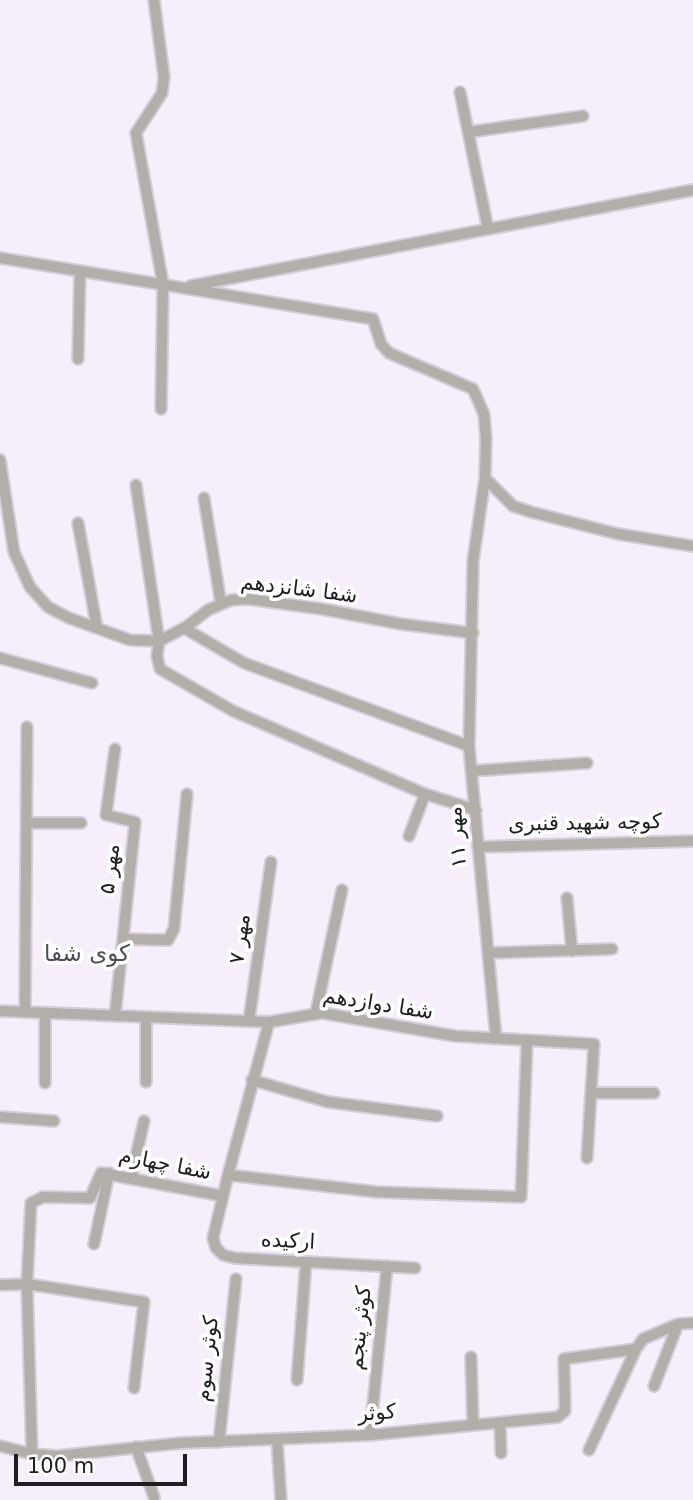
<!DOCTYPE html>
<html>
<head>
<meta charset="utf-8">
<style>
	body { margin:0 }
	#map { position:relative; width:693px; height:1500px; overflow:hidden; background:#f6effb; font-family:"DejaVu Sans",sans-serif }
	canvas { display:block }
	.scale { position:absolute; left:14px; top:1454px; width:173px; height:32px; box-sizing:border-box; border:4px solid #201d22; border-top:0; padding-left:9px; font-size:21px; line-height:24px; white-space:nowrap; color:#201d22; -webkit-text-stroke:5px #fff; paint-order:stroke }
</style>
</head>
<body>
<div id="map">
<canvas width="693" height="1500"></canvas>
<div class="scale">100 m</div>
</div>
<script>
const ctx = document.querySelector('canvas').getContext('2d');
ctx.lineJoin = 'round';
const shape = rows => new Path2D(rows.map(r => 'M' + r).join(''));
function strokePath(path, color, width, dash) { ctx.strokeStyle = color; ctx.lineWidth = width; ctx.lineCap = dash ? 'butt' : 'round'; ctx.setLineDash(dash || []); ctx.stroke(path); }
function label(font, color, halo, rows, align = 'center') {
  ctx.font = font + ' "DejaVu Sans",Vazirmatn,sans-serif'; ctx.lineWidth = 7; ctx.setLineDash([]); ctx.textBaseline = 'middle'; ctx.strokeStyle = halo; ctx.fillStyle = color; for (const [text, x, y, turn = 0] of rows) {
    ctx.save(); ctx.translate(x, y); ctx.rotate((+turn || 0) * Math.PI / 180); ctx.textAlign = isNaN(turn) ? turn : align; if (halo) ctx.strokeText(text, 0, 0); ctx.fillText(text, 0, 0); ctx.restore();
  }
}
const minor = shape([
	[154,0,164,77,162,93,136,133,163,284,161,409],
	[460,92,488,229],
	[469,132,583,116],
	[0,258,373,319,381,344,389,353,473,389,484,414,486,439,485,478,473,561,469,746,496,1038],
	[190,286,693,190],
	[78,359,80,271],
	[0,460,14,552,30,587,48,607,69,618,130,640,159,641,186,627,208,610,231,600,248,599,322,609,401,624,473,633],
	[485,478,513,506,531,512,618,534,693,546],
	[136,485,159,641,157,656,160,669,233,711,425,794,476,810],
	[204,498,221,604],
	[78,523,97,628],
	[184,628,244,663,469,746],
	[0,658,92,683],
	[471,771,587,763],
	[28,823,81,823],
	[409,836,425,794],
	[478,847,693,841],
	[567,898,572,951],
	[123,939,168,940,174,929,187,794],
	[488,953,612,949],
	[0,1011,269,1022,322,1013,455,1036,594,1044,587,1158],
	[25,1012,27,727],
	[316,1012,342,890],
	[45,1014,45,1083],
	[115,1016,135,822,106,815,115,749],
	[249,1021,271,862],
	[269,1022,228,1175,213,1238,216,1248,223,1255,235,1258,415,1268],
	[252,1080,328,1102,437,1116],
	[146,1082,146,1017],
	[591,1093,654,1093],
	[0,1117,54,1121],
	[228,1175,377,1192,521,1197,527,1040],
	[131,1178,144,1121],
	[94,1244,109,1173],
	[0,1285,27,1284,144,1302,134,1388],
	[471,1357,473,1425],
	[297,1380,306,1262],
	[654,1386,678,1324],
	[500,1423,501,1453],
	[370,1435,387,1266],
	[277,1439,281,1500],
	[219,1442,236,1279],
	[0,1446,32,1454,57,1456,181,1443,370,1435,558,1417,565,1411,564,1359,636,1349,643,1339,678,1324,693,1323],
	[136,1447,154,1497],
	[589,1450,636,1349],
	[32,1454,27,1284,31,1203,43,1197,90,1198,101,1173,223,1196]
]);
strokePath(minor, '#d4cdd8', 14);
strokePath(minor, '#b2aea9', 10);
label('21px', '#201d22', '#fff', [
	["شفا شانزدهم",299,590,7],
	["کوچه شهید قنبری",585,824,-1],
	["مهر ۱۱",458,837,-95],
	["مهر ۵",111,869,-84],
	["مهر ۷",241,939,-82],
	["شفا دوازدهم",378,1005,9],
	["شفا چهارم",165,1165,11],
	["ارکیده",288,1242,3],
	["کوثر پنجم",361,1328,-84],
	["کوثر سوم",208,1359,-84],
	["کوثر",377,1414,-4]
]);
label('23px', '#514b55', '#fff', [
	["کوی شفا",87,955]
]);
</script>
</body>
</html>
